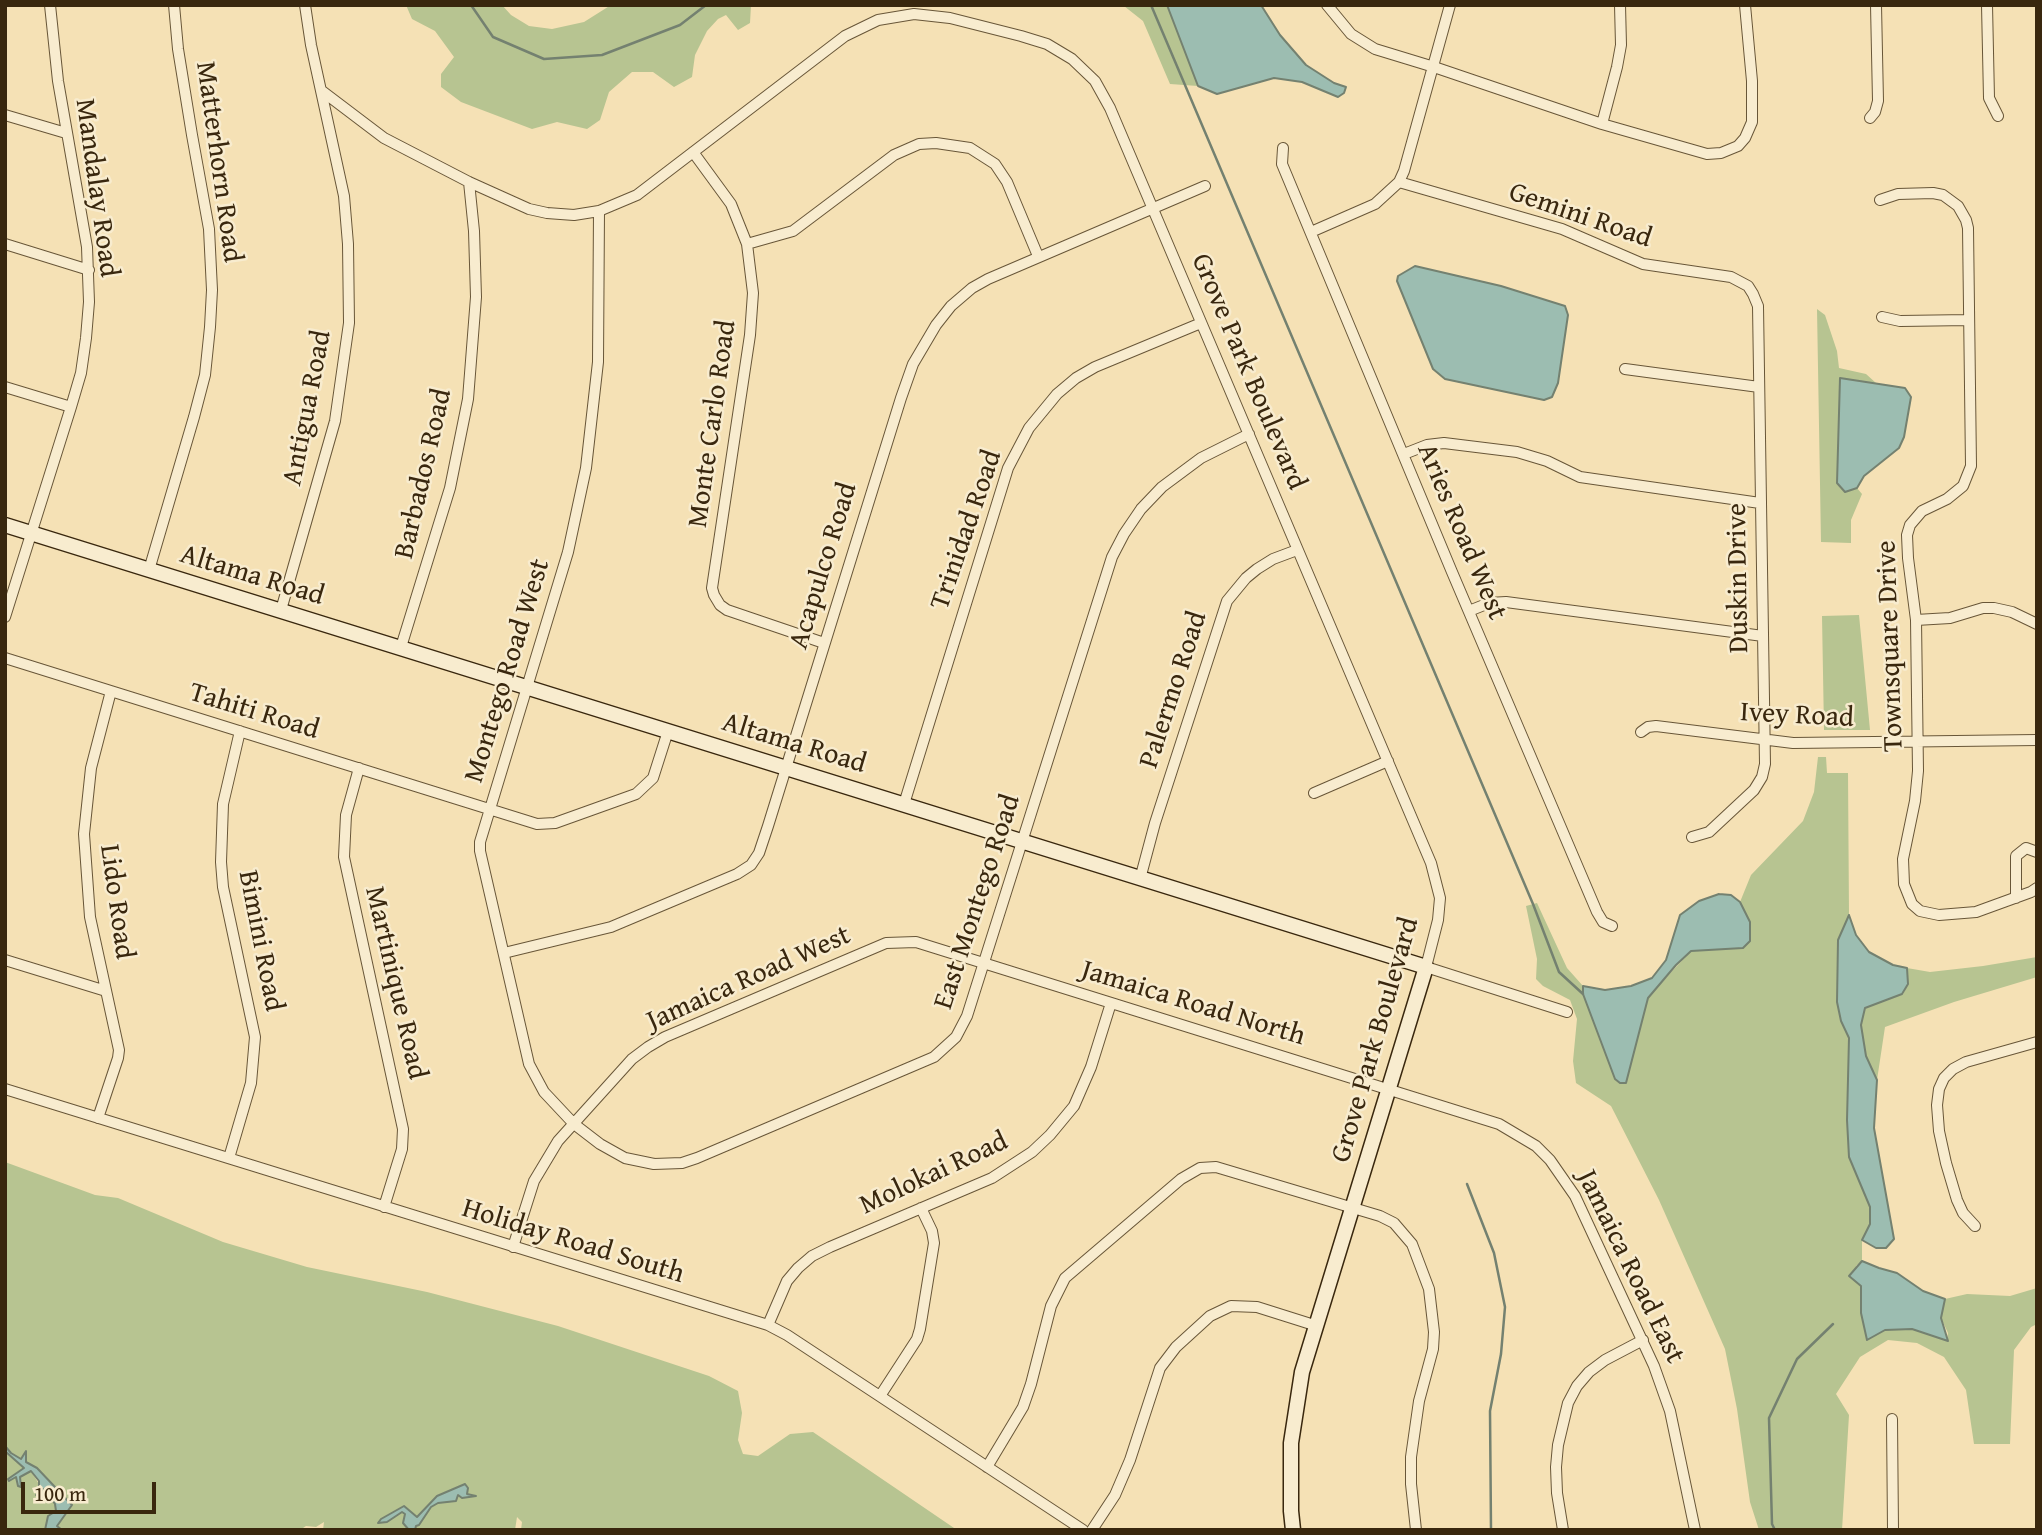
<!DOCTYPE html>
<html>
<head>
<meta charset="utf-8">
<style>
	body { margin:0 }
	#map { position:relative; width:2042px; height:1535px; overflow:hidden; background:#f5e1b5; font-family:"Gentium Book Plus",serif }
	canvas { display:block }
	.frame { position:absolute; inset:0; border:7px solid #39270e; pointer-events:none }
	.scale { position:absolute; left:21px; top:1482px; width:135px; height:32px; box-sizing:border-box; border:4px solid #39270e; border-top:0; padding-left:9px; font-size:21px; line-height:24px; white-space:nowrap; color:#39270e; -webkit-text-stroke:5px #f8eccf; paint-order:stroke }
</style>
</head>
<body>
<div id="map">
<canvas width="2042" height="1535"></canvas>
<div class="frame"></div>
<div class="scale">100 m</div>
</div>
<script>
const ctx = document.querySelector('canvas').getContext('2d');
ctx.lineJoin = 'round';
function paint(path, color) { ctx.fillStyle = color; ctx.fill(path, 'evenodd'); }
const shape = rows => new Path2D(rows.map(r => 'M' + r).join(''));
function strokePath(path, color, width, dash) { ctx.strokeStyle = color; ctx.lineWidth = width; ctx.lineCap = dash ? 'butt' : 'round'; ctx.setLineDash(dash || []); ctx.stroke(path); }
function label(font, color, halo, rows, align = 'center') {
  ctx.font = font + ' "Gentium Book Plus",serif'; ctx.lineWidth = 5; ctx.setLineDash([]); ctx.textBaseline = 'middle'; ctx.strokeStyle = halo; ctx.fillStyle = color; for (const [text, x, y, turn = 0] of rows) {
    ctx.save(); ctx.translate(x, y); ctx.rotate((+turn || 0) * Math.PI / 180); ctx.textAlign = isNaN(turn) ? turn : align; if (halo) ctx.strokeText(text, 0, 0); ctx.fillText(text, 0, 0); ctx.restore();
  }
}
paint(shape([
	[406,5,502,5,511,15,529,26,552,29,584,22,611,5,751,5,750,23,738,30,726,15,718,19,707,31,695,55,692,77,674,87,653,72,632,72,609,92,600,120,587,129,557,122,532,129,461,102,441,87,441,74,454,57,435,31,412,19],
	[1119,5,1167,5,1198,86,1170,84,1143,21,1124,6],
	[1817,309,1825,315,1837,351,1839,368,1866,374,1876,383,1840,378,1837,483,1845,491,1857,488,1862,494,1851,520,1851,543,1821,542],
	[1859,615,1870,730,1824,730,1822,616],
	[1818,757,1826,757,1827,773,1848,773,1849,915,1838,940,1841,1021,1849,1037,1847,1120,1849,1157,1870,1207,1870,1224,1862,1240,1862,1261,1856,1266,1861,1286,1861,1313,1867,1339,1885,1330,1912,1329,1947,1340,1948,1333,1941,1318,1945,1299,1967,1294,2010,1296,2037,1288,2037,1324,2031,1327,2014,1350,2010,1444,1974,1444,1966,1390,1944,1357,1917,1343,1888,1340,1860,1357,1836,1394,1849,1415,1842,1530,1759,1530,1750,1502,1737,1409,1725,1349,1659,1200,1611,1106,1576,1083,1573,1061,1577,1019,1570,1000,1543,986,1536,979,1537,959,1526,906,1537,903,1567,968,1583,986,1583,994,1626,1082,1648,997,1691,951,1742,948,1750,922,1740,902,1751,875,1803,821,1814,792],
	[2037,957,2037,977,1954,1002,1885,1027,1877,1080,1866,1056,1861,1025,1865,1008,1903,994,1908,984,1907,968,1930,972,1983,966],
	[5,1162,95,1195,118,1198,223,1242,307,1267,427,1292,558,1326,709,1376,738,1391,742,1413,738,1440,743,1454,758,1456,790,1434,813,1432,957,1530,521,1530,522,1522,517,1517,515,1530,415,1530,415,1525,419,1525,431,1507,438,1503,456,1501,458,1494,467,1494,465,1484,437,1496,417,1517,407,1508,387,1522,402,1512,405,1514,409,1530,323,1530,324,1522,316,1527,306,1526,300,1530,62,1530,57,1526,72,1505,37,1468,11,1453,5,1446],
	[5,1451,24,1468,16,1473,9,1481,31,1471,45,1494,49,1495,55,1504,56,1511,48,1516,45,1530,5,1530]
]), '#b7c491');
const water = shape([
	[1167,5,1261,5,1280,35,1306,65,1334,83,1346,87,1344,93,1338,97,1302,82,1274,78,1217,94,1198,86,1167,5],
	[1415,266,1501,286,1565,306,1568,315,1558,383,1552,397,1544,400,1445,379,1433,369,1397,281,1398,276,1415,266],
	[1840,378,1905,388,1911,397,1904,437,1899,448,1864,476,1857,488,1845,492,1837,483,1840,378],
	[1719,894,1731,895,1740,902,1750,922,1750,941,1743,948,1691,951,1676,965,1648,998,1626,1083,1620,1083,1615,1079,1583,994,1583,986,1605,990,1631,986,1652,978,1666,960,1680,915,1699,901,1719,894],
	[1849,915,1856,935,1869,952,1893,965,1907,968,1908,984,1902,994,1865,1008,1861,1025,1866,1056,1877,1080,1874,1128,1894,1239,1886,1248,1876,1248,1862,1240,1870,1224,1870,1207,1849,1157,1847,1120,1849,1038,1841,1021,1837,1002,1838,940,1849,915],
	[1862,1261,1879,1268,1897,1273,1923,1291,1945,1299,1941,1318,1948,1341,1912,1329,1885,1330,1867,1340,1861,1313,1861,1286,1849,1276,1862,1261],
	[5,1446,11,1453,21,1459,26,1451,26,1462,37,1468,72,1505,57,1526,62,1530,45,1530,48,1516,56,1511,55,1504,49,1495,45,1494,43,1498,36,1495,43,1489,39,1486,39,1481,31,1471,20,1477,21,1487,18,1486,16,1477,9,1481,8,1479,24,1468,6,1452,5,1446],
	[465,1484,468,1488,467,1494,476,1496,462,1498,458,1495,456,1501,438,1503,431,1507,419,1525,416,1526,415,1530,409,1530,403,1523,405,1514,402,1512,387,1522,378,1523,381,1519,404,1506,417,1517,437,1496,465,1484]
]);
paint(water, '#9cbdb1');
strokePath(water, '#748170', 2);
strokePath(shape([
	[471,5,493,37,544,59,602,55,680,25,706,5],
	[1151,5,1533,904,1559,972,1583,994],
	[1467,1184,1494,1253,1505,1307,1501,1354,1490,1411,1491,1530],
	[1775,1530,1772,1524,1769,1418,1797,1359,1833,1324]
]), '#748170', 2.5);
const street = shape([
	[1327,5,1351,34,1375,49,1434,67,1602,124,1707,154,1721,153,1738,146,1745,138,1752,122,1752,81,1745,5],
	[1987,5,1989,98,1998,116],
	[322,91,384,138,469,182,529,209,547,213,574,215,599,211,637,195,845,36,878,20,914,14,950,18,1021,36,1047,44,1072,59,1095,81,1110,108,1431,863,1440,898,1438,920,1426,967,1567,1012],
	[5,115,66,133],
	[1870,118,1875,112,1878,101,1876,5],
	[1602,124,1617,67,1621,45,1620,5],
	[1283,148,1282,164,1452,572,1597,912,1603,922,1612,926],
	[693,152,731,204,747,244,753,293,750,335,712,588,714,595,720,605,727,610,824,643],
	[1399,182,1562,229,1643,264,1731,277,1748,286,1753,294,1758,306,1765,764,1762,777,1754,790,1709,832,1692,837],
	[1880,200,1898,194,1933,193,1943,195,1958,206,1966,220,1968,228,1971,466,1963,486,1947,499,1922,511,1910,525,1907,535,1908,558,1916,620,1918,771,1915,801,1903,859,1904,884,1912,904,1920,911,1939,915,1976,912,2031,892,2037,888],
	[599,211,598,362,586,468,568,552,480,842,480,851,529,1064,544,1092,574,1124,600,1144,625,1158,654,1164,682,1163,697,1158,934,1057,956,1037,967,1016,1112,557,1124,534,1141,509,1162,487,1201,458,1249,434],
	[1311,232,1375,204,1399,182,1404,171,1450,5],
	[5,244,89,270],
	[747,244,793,231,894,155,919,144,936,143,970,148,995,164,1007,182,1038,256],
	[1882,317,1900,321,1969,320],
	[1625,369,1759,387],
	[5,387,71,407],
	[1404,454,1427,445,1444,443,1517,452,1547,461,1580,477,1760,503],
	[149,570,194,417,205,375,210,327,212,290,209,229,192,135,178,49,174,5],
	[281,610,335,421,349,323,348,244,344,196,311,45,305,5],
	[1469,611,1489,603,1506,602,1763,636],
	[5,617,71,407,81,373,86,338,89,302,87,247,58,81,50,5],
	[1916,620,1950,618,1983,608,1994,608,2012,612,2037,624],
	[401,647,450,488,468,399,476,297,474,231,469,182],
	[5,658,537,824,555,823,636,794,653,778,668,731],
	[1641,732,1648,727,1656,726,1793,743,2037,740],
	[359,768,346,815,344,857,403,1129,402,1149,384,1207],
	[1314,793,1388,761],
	[904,804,1008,468,1029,428,1057,394,1076,378,1095,367,1201,323],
	[1140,879,1155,823,1227,601,1246,578,1257,569,1273,559,1297,550],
	[2016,898,2016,856,2026,848,2037,852],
	[504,953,611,927,737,874,751,865,759,853,768,826,901,398,913,364,936,325,951,306,972,288,988,279,1205,186],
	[5,960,106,991],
	[5,1089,768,1325,787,1335,1083,1530],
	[98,1118,118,1058,119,1050,90,917,84,834,91,768,111,691],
	[229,1158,251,1083,255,1037,223,887,221,862,223,804,240,731],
	[1975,1226,1963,1213,1957,1200,1946,1163,1939,1131,1937,1105,1939,1089,1944,1078,1953,1069,1966,1062,2037,1042],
	[513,1247,534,1181,558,1141,632,1059,648,1047,665,1037,886,943,916,942,1499,1124,1536,1146,1550,1160,1575,1196,1654,1366,1670,1411,1695,1530],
	[768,1325,787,1281,798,1268,812,1256,830,1247,992,1178,1032,1152,1050,1135,1074,1106,1091,1067,1111,1003],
	[880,1396,917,1339,920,1329,934,1243,932,1231,921,1208],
	[1892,1419,1893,1530],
	[987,1467,1023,1407,1031,1384,1051,1306,1065,1278,1181,1179,1200,1168,1216,1167,1380,1216,1394,1223,1412,1244,1429,1289,1434,1332,1433,1349,1419,1401,1411,1457,1411,1484,1416,1530],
	[1092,1530,1115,1495,1130,1460,1160,1368,1176,1347,1210,1316,1231,1306,1257,1307,1314,1325],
	[1563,1530,1557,1493,1556,1467,1558,1445,1568,1403,1577,1386,1589,1372,1605,1360,1643,1340]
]);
const secondary = shape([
	[5,525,1426,967,1302,1372,1291,1443,1291,1511,1293,1530]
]);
strokePath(street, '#685638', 12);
strokePath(secondary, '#39270e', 17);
strokePath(street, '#f8eccf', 10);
strokePath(secondary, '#f8eccf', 14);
label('28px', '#39270e', '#f8eccf', [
	["Matterhorn Road",218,162,82],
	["Mandalay Road",96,188,82],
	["Gemini Road",1580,216,19],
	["Grove Park Boulevard",1248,372,67],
	["Antigua Road",308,408,-79],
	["Monte Carlo Road",713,424,-82],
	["Barbados Road",424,474,-77],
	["Trinidad Road",967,530,-71],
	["Aries Road West",1461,532,67],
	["Acapulco Road",824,566,-73],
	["Altama Road",252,576,17],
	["Duskin Drive",1739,578,-91],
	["Townsquare Drive",1891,646,-92],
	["Montego Road West",508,671,-73],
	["Palermo Road",1174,690,-72],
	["Tahiti Road",254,712,17],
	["Ivey Road",1797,716,3],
	["Altama Road",794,744,17],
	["Lido Road",116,902,82],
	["East Montego Road",978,902,-72],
	["Bimini Road",260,941,79],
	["Jamaica Road West",749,979,-24],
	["Martinique Road",395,983,77],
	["Jamaica Road North",1193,1004,17],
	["Grove Park Boulevard",1376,1040,-74],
	["Molokai Road",934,1174,-25],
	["Holiday Road South",573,1242,17],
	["Jamaica Road East",1630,1267,64]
]);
</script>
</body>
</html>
